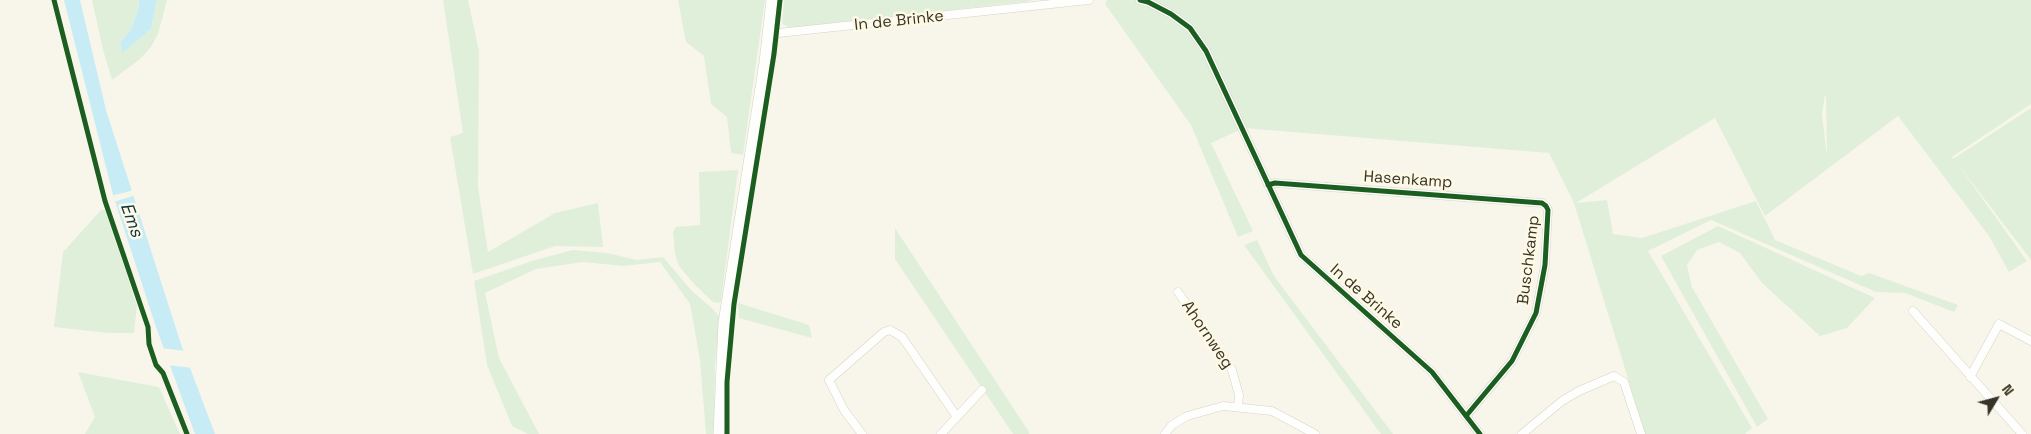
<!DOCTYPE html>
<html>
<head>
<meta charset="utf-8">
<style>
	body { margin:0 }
	#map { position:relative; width:2031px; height:434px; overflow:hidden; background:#f8f6eb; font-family:"Space Grotesk",sans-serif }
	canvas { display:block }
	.north { position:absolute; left:1971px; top:374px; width:50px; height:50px; -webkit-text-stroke:4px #fef9e5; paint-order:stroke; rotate:53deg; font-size:14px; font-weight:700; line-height:20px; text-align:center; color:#373427 }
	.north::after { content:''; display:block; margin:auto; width:18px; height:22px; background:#373427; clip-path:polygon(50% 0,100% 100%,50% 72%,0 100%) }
</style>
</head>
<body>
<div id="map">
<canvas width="2031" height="434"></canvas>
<div class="north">N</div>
</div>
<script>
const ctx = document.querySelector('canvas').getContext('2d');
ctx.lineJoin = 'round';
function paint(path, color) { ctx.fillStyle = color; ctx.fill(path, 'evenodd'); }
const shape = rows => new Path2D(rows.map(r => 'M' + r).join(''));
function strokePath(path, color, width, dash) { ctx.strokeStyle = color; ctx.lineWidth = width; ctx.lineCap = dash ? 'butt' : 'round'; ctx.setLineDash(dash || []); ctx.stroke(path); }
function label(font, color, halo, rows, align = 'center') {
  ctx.font = font + ' "Space Grotesk",sans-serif'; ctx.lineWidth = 5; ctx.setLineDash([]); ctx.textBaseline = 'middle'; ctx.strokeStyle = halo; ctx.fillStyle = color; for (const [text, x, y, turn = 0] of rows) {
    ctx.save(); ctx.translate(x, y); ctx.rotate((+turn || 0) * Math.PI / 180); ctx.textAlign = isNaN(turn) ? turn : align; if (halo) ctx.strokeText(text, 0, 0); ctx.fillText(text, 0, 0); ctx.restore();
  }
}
paint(shape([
	[92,0,139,0,138,10,131,29,120,43,122,52,151,29,157,0,167,0,158,34,151,47,140,59,112,80,103,50],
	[443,0,468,0,479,51,478,187,488,252,555,213,598,203,603,247,555,246,473,274,450,137,463,133],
	[678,0,765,0,743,155,731,153,727,117,711,104,704,56,686,42],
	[784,0,1031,0,1031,1,791,28,782,24],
	[1107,0,2031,0,2031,104,1952,157,1953,159,2031,108,2031,260,1957,163,2027,261,2009,272,1989,236,1898,116,1765,216,1715,118,1576,203,1607,200,1613,234,1642,238,1756,201,1775,240,1861,276,1869,273,1958,305,1954,312,1905,293,1876,292,1711,220,1648,251,1752,428,1745,434,1645,434,1574,203,1549,153,1244,128,1211,143,1253,231,1238,237,1191,125,1105,4],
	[1825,95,1826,96,1827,157,1822,114],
	[738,170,721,301,719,303,713,302,694,284,679,266,675,254,673,232,676,227,700,225,699,172],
	[101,210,105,210,137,305,134,333,108,333,54,327,63,252],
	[1718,226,1875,298,1847,328,1820,336,1762,283,1740,253,1719,242,1697,250,1687,265,1692,287,1768,419,1757,427,1661,256],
	[895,228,1029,432,1029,434,1013,434,895,259],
	[1257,240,1274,276,1393,434,1381,434,1244,245],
	[573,250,607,253,637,260,663,257,692,291,713,309,719,316,719,326,715,364,714,434,706,434,700,360,690,304,660,262,623,266,583,262,536,269,485,293,499,358,539,434,528,434,512,426,487,365,474,281,535,260],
	[738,303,809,325,812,338,739,318],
	[78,372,159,387,180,434,85,434,95,417]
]), '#e0efda');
paint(shape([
	[64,0,80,0,106,110,181,344,215,434,195,434,156,327,113,195],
	[139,0,157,0,151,29,122,53,120,43,131,29,138,10]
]), '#c8ecf6');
paint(shape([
	[134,190,136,195,113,202,111,196],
	[161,348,186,351,193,368,167,365]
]), '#f8f6eb');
const minor = shape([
	[1140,0,1148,2,1171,14,1190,28,1206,51,1301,255,1432,372,1480,434],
	[769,34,1089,0],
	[1268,185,1275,183,1542,203,1546,206,1548,210,1545,265,1536,313,1512,361,1466,416],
	[1178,292,1232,370,1239,395,1238,407],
	[1913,311,2022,434],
	[1970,377,1999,324,2031,341],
	[862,434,844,410,829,380,884,332,890,330,902,337,957,417],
	[941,434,982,390],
	[1165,434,1172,425,1187,416,1223,406,1272,411,1315,434],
	[1522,434,1562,401,1579,391,1614,376,1624,382,1641,434]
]);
const secondary = shape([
	[719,434,724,323,765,62,772,0]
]);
strokePath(minor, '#d5d3c7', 9);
strokePath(secondary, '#d5d3c7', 12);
strokePath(minor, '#fefefc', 8);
strokePath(secondary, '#fefefc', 11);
strokePath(shape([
	[54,0,105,201,148,327,149,344,156,365,163,373,187,434],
	[1140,0,1148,2,1171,14,1190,28,1206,51,1301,255,1432,372,1480,434],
	[1268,185,1275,183,1542,203,1546,206,1548,210,1545,265,1536,313,1512,361,1466,416],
	[727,434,727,382,734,304,774,54,780,0]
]), '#1b5e20', 5);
label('16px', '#373427', '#fef9e5', [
	["In de Brinke",899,21,-6],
	["Hasenkamp",1408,180,4],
	["Buschkamp",1529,260,-83],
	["In de Brinke",1366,297,41],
	["Ahornweg",1207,335,56]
]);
label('italic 18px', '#093746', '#fef9e5', [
	["Ems",131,220,70]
]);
</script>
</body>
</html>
